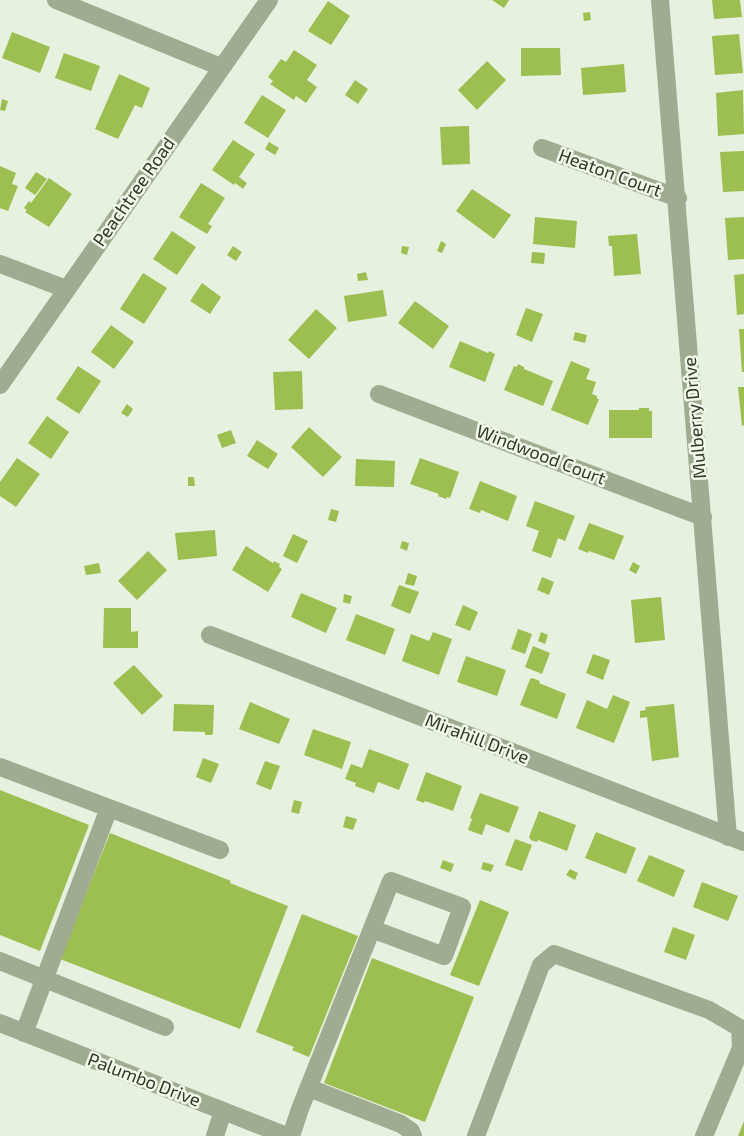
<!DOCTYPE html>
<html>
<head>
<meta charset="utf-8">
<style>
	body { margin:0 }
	canvas { display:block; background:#e6f1df }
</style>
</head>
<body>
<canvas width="744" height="1136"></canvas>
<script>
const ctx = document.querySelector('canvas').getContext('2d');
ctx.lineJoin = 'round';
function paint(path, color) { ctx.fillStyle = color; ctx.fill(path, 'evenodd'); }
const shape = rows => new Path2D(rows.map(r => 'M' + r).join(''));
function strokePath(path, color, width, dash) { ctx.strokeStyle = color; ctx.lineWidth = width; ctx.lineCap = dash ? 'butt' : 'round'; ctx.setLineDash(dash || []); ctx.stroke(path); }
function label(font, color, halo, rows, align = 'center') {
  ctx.font = font + ' "Exo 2",sans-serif'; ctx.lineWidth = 5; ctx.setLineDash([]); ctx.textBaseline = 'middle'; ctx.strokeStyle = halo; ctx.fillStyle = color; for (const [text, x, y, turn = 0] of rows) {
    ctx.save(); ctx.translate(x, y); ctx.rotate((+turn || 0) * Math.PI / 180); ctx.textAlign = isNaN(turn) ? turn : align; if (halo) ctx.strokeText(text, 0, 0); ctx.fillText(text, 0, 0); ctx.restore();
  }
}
paint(shape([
	[492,0,509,0,504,8],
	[712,0,740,0,742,17,714,19],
	[328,1,350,16,331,45,308,31],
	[590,12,591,20,584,21,583,13],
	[12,32,50,47,40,73,2,58],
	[739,34,743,73,715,75,712,36],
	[521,48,560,48,561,75,521,76],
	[294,50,317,65,307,80,317,87,306,103,296,96,294,100,270,84,273,81,268,77,281,59,286,62],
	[64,53,100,66,91,91,55,78],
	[487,61,506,80,477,110,458,90],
	[624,64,626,92,583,95,581,68],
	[119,74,150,88,142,108,135,105,118,139,95,129],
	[355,80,368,89,358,104,345,95],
	[743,90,744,134,718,136,716,93],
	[262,95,286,110,268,138,244,123],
	[2,99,8,101,5,111,0,110],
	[469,126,470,164,442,165,440,127],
	[233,140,255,154,239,177,247,183,243,189,235,183,234,185,212,170],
	[269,142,279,148,275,155,265,149],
	[744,151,744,191,723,192,720,152],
	[0,166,16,173,12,184,18,186,8,211,0,208],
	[36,172,47,179,35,195,25,188],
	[49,178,72,194,49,227,25,212,27,210,24,208,29,201,31,203],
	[201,183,225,198,208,224,212,226,207,234,179,217],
	[472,189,511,215,494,239,456,211],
	[535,217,577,221,575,248,533,244],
	[744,217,744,259,728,260,725,218],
	[172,231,196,247,177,275,153,259],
	[637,234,641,274,614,276,612,246,609,246,608,236],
	[441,241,446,244,442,253,437,251],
	[233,246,242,252,236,261,227,255],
	[402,246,409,247,407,255,401,253],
	[532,252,545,253,544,264,531,263],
	[366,272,368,280,358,281,357,274],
	[143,273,167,288,144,324,120,309],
	[744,274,744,314,737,315,734,275],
	[202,283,221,297,210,314,190,301],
	[383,290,387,316,348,322,344,296],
	[415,301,449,326,433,349,398,323],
	[526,308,543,314,532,342,516,335],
	[316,309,337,328,309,359,288,340],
	[111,325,134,342,114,369,91,352],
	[739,329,744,329,744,372,742,372],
	[575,332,587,335,585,343,573,340],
	[460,341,488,353,489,351,495,354,485,382,449,367],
	[571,361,590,369,586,379,596,382,592,394,597,396,597,399,599,399,588,425,551,410],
	[518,364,524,367,524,369,553,381,543,406,504,390,514,366,517,367],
	[78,366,101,381,79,414,56,399],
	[302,371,303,409,275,410,273,372],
	[738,387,744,387,744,425,742,426],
	[127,404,133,409,128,417,121,413],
	[639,408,649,408,649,411,652,411,652,438,609,438,609,410,639,410],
	[47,416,69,432,51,459,28,443],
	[309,427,342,457,323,477,291,447],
	[231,430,236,443,222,448,217,435],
	[257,440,278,454,268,469,247,456],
	[17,458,40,474,16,507,0,496,0,482],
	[420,458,459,472,450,498,447,497,446,499,438,496,439,494,410,484],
	[356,459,395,461,394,487,355,486],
	[188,477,194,477,195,486,188,486],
	[480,481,517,496,508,521,481,510,480,513,469,509],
	[535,501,575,516,565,541,558,538,551,558,532,551,539,531,526,526],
	[331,509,339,511,336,522,328,520],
	[589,523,624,536,614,560,589,551,588,553,578,549],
	[215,530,217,556,178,560,175,533],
	[293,534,308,541,297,563,283,556],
	[402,541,409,543,407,551,400,548],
	[246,546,273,563,274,561,280,564,279,567,282,569,268,592,232,570],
	[148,551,167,570,137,600,118,581],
	[633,562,640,566,636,574,629,570],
	[99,563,101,573,86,575,84,566],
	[408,573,417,576,414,586,405,584],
	[542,577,554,582,549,595,537,590],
	[399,585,419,592,410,614,391,606],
	[301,593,337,608,326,633,291,617],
	[344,594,352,596,350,604,343,602],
	[661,597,665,640,635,643,631,600],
	[463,605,478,612,470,631,455,625],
	[104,608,131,608,131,632,138,631,138,648,103,648],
	[356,614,395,629,385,655,346,640],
	[518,629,532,634,525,654,511,649],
	[433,632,452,639,439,675,402,661,411,634,429,641],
	[541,632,548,635,545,644,538,641],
	[533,646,550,653,542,674,525,667],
	[593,654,610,660,603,680,586,673],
	[466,656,506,670,497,696,457,682],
	[134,665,163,696,142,715,113,683],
	[532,678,540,681,539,683,566,694,557,719,520,705,530,679],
	[613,695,630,702,614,743,576,728,587,700,607,709],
	[250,702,290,719,279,744,239,729],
	[174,704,214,705,213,733,212,735,205,735,205,732,173,731],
	[674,704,679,757,652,761,647,717,640,718,640,711,646,710,645,707],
	[313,729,351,742,342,769,304,755],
	[369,749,409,764,399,790,378,782,374,793,355,786,356,783,345,779,351,764,362,768],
	[203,758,219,764,211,783,196,777],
	[265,761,280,766,271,790,256,784],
	[426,772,462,786,453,811,425,801,424,803,416,800],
	[0,790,89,825,40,951,0,935],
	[480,793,519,807,509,833,486,824,482,835,468,830,472,819,470,818],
	[294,800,302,802,299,814,291,812],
	[539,811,576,825,567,851,538,840,537,842,531,840,529,837],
	[346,816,357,819,353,830,343,827],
	[596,832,636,848,626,874,585,858],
	[110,833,231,881,230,883,288,906,240,1029,60,959],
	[515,839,532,845,522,871,505,865],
	[649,855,685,870,674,897,637,881],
	[443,860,454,864,451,872,440,868],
	[483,862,494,865,491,872,481,869],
	[570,869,578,873,575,880,566,875],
	[702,882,738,896,728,921,693,907],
	[480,900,509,912,479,986,450,975],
	[302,914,358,936,309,1057,292,1050,294,1047,256,1032],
	[673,927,695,935,686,960,664,952],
	[372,958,474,997,425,1122,324,1083],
	[744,1121,744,1136,738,1136]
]), '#9dbe50');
strokePath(shape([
	[56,0,221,67],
	[660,0,728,837],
	[542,148,678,198],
	[0,264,66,289],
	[0,385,269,0],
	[379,394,703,517],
	[210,635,744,842],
	[0,767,220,850],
	[0,961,165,1027],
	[0,1023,287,1136],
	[24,1033,109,808],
	[309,1088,401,1124,411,1131,413,1136],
	[215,1136,223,1111],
	[291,1136,300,1109,391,881,462,907,444,956,372,929],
	[476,1136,541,965,554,954,709,1010,740,1028,741,1048,704,1136]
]), '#9fac91', 18);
label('18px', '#32372a', '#f1f9eb', [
	["Heaton Court",610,173,20],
	["Peachtree Road",134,192,-55],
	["Mulberry Drive",695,418,-95],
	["Windwood Court",541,455,21],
	["Mirahill Drive",477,739,21],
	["Palumbo Drive",144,1080,21]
]);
</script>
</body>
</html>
